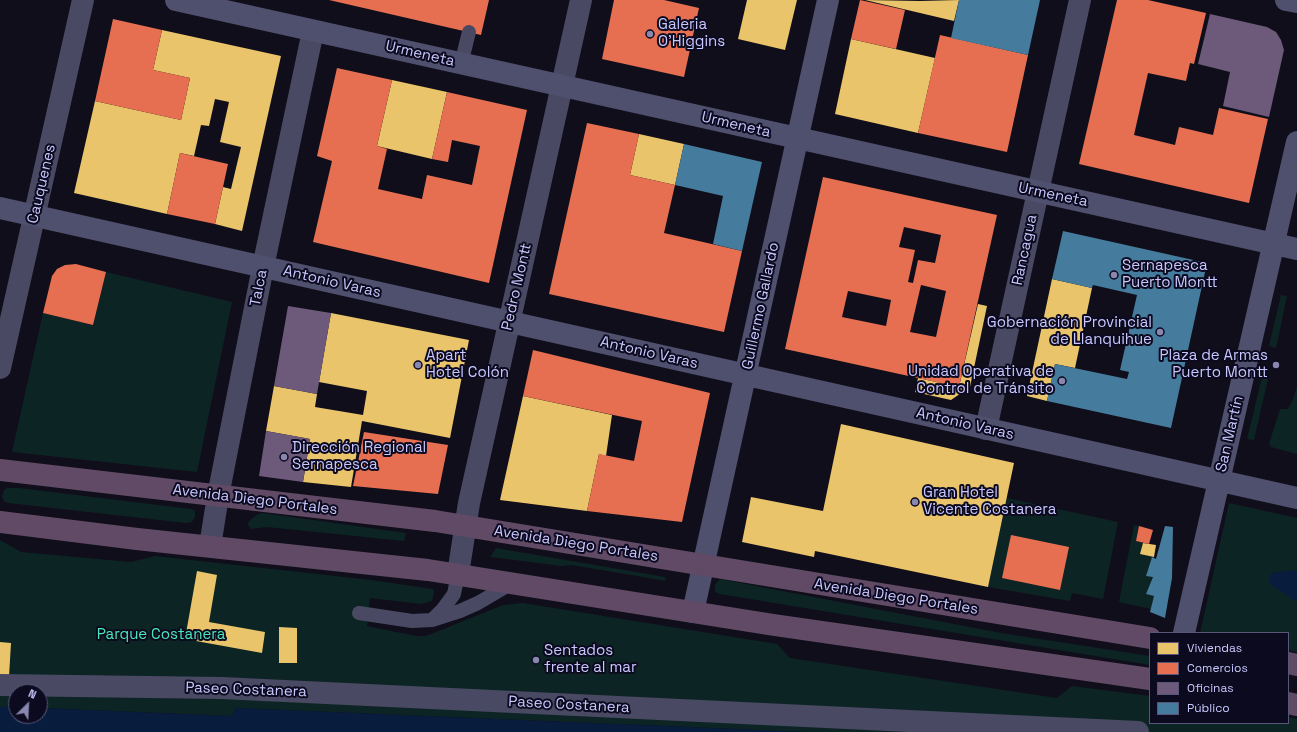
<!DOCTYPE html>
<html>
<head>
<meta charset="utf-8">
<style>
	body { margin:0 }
	#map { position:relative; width:1297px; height:732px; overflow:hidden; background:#100e1a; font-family:"Space Grotesk",sans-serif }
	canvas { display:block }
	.legend { position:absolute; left:1149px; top:632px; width:140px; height:92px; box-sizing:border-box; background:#0c0a1e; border:1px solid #585678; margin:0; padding:5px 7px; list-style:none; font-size:12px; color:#cac7ff }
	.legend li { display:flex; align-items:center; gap:8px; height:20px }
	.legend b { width:20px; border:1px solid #585678 }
	.north { position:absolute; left:8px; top:684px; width:40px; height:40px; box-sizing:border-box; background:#0c0a1e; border:1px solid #585678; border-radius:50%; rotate:24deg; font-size:11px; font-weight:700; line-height:16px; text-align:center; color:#cac7ff }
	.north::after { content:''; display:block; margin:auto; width:14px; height:18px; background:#8986af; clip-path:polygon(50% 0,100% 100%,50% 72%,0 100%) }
</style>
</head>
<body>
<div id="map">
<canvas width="1297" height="732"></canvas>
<ul class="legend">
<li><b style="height:11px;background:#e9c46a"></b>Viviendas</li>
<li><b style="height:11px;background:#e76f51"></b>Comercios</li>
<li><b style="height:11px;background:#6d597a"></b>Oficinas</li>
<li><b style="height:11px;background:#457b9d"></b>Público</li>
</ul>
<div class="north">N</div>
</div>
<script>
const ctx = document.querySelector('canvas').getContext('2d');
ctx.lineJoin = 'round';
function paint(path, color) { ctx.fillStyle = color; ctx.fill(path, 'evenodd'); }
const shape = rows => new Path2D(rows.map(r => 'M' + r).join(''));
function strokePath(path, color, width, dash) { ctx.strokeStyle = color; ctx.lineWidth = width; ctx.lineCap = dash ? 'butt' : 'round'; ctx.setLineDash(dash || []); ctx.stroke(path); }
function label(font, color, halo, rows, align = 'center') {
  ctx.font = font + ' "Space Grotesk",sans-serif'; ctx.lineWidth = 4; ctx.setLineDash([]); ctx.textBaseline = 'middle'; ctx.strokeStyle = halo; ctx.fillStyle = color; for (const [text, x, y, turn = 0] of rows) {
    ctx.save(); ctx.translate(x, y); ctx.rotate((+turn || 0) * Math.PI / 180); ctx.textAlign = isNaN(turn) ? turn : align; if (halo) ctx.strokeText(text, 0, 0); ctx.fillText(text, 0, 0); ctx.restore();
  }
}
paint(shape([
	[106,272,232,302,197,472,12,452,43,313,93,325],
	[1281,295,1287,296,1276,348,1269,346],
	[1262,377,1268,379,1254,440,1247,439],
	[1297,386,1297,454,1271,447,1269,444,1280,409,1288,409,1294,397],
	[7,488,19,488,191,509,195,511,195,517,192,522,186,523,8,503,4,501,2,497,4,490],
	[1007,498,1118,522,1103,599,1072,593,1070,601,988,587],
	[1229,503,1297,518,1297,652,1288,650,1288,633,1200,633],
	[263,513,406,533,404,541,267,527,251,529,248,525,248,522,258,514],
	[1134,525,1139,526,1136,541,1143,543,1141,553,1152,557,1146,575,1153,577,1146,594,1154,596,1151,609,1119,602],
	[0,540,21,552,131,562,155,556,371,580,433,589,434,593,432,601,421,604,370,598,367,626,416,636,426,636,436,632,503,605,523,603,777,644,790,658,1057,698,1072,686,1150,696,1150,723,1288,723,1288,717,1297,719,1297,732,806,732,236,708,232,716,40,708,40,692,16,692,16,707,0,707],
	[496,548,665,577,666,581,572,565,562,566,490,557],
	[720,579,1001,633,1150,656,1150,665,720,594,715,592,715,585]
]), '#0d2424');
paint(shape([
	[1297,570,1297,601,1295,601,1269,583,1271,573],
	[0,707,16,707,16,716,40,716,40,708,232,716,236,708,806,732,0,732]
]), '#081d3d');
paint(shape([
	[747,0,797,0,785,50,738,39],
	[865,0,920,1,959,0,954,21],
	[162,30,281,56,242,231,215,224,223,187,231,189,241,147,220,142,229,102,215,99,209,126,201,125,194,156,180,153,167,214,74,193,95,101,181,120,190,78,153,70],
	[851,39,935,58,918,133,835,114],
	[392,80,447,92,432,159,377,146],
	[639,134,684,144,675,185,630,175],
	[1052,279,1092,288,1075,368,1055,364,1047,401,1027,396],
	[978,304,987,306,970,387,951,400,915,392,918,378,959,387],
	[331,313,469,340,450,438,362,421,351,487,303,482,310,439,266,431,274,386,317,394,315,407,363,415,367,391,319,382],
	[523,396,612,415,606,456,599,454,587,511,500,500],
	[841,424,1014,463,988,587,815,551,814,557,742,542,751,497,823,511],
	[1143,543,1156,545,1154,557,1140,554],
	[197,571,217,575,209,622,265,632,262,653,185,639],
	[279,627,297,628,297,663,279,663],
	[0,642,11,643,9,677,0,677]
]), '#e9c46a');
paint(shape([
	[329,0,489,0,481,35],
	[614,0,664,0,699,8,684,77,602,59],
	[860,0,905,10,896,49,851,39],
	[1117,0,1148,0,1206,13,1194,64,1190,63,1186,81,1148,73,1134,135,1175,145,1179,127,1213,135,1219,108,1268,119,1249,203,1079,164],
	[113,19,162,30,153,70,190,78,181,120,95,101],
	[940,35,1028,55,1007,152,918,133],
	[337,68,392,80,377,146,387,149,378,189,422,199,427,175,472,185,480,146,452,140,448,162,432,159,447,92,527,110,489,283,313,242,332,161,317,156],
	[587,123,639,134,630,175,675,185,664,233,742,251,724,332,549,294],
	[180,153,228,164,215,224,167,214],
	[823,177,997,215,959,387,785,349],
	[904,227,941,235,935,263,918,260,913,283,908,282,915,250,899,247],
	[921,285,946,291,936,337,910,332],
	[848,291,891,300,886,326,842,317],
	[76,264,106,272,93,325,43,313,52,276,57,269,65,265],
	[533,350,710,393,682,522,587,511,599,454,634,461,642,421,523,396],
	[364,432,448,445,438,494,353,486],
	[1139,526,1153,530,1149,544,1136,541],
	[1011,535,1069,547,1060,590,1002,578]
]), '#e76f51');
paint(shape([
	[1210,14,1267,27,1276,32,1281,40,1284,50,1269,117,1223,106,1230,72,1198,64],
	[288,306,331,313,317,394,274,386],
	[266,431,310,439,303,482,259,476]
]), '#6d597a');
paint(shape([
	[959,0,1040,0,1028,55,951,38],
	[684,144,762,162,742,251,713,244,723,196,675,185],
	[1063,231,1207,263,1171,428,1047,401,1055,364,1127,379,1129,372,1120,370,1137,295,1093,285,1092,288,1052,279],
	[1165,526,1173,527,1172,578,1165,618,1150,612,1154,596,1146,594,1153,577,1146,576,1152,557,1156,559]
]), '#457b9d');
strokePath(shape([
	[461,64,469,32],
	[359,613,412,621,432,620,460,611,478,603,512,583],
	[434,618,443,609,454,594,458,574]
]), '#494963', 14);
strokePath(shape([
	[0,368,83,0],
	[986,429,1080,0],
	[210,546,218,496,263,267,313,31],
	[458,574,469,503,581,0],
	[0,685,222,688,1138,732]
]), '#494963', 22);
strokePath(shape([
	[176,0,1297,249],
	[1286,0,1297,2],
	[0,208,1297,498],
	[693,612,828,0],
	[1184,633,1297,142]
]), '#4f4f6e', 22);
strokePath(shape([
	[0,470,435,521,1150,638],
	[0,522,137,539,428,570,774,625,1150,679],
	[1288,663,1297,665],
	[1288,703,1297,705]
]), '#614a66', 22);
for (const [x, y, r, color] of [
	[650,34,4,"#8986af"],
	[1114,275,4,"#8986af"],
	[1160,332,4,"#8986af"],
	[418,365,4,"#8986af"],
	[1276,365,4,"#8986af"],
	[1062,381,4,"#8986af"],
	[284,457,4,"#8986af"],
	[915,502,4,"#8986af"],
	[536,660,4,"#8986af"]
]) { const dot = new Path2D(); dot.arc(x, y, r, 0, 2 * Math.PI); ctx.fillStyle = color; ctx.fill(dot); strokePath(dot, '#0c0a1e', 1.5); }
label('15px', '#cac7ff', '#0c0a1e', [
	["Galeria",658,25],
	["O'Higgins",658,42],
	["Sernapesca",1122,266],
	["Puerto Montt",1122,283],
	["Gobernación Provincial",1152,323,"right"],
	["de Llanquihue",1152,340,"right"],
	["Apart",426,356],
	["Hotel Colón",426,373],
	["Plaza de Armas",1268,356,"right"],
	["Puerto Montt",1268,373,"right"],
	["Unidad Operativa de",1054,372,"right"],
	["Control de Tránsito",1054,389,"right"],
	["Dirección Regional",292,448],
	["Sernapesca",292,465],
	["Gran Hotel",923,493],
	["Vicente Costanera",923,510],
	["Sentados",544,651],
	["frente al mar",544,668]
], 'left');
label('15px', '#cac7ff', '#0c0a1e', [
	["Urmeneta",420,54,13],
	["Urmeneta",736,125,13],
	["Cauquenes",42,184,-77],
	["Urmeneta",1053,195,12],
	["Rancagua",1025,250,-78],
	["Antonio Varas",332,282,13],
	["Pedro Montt",517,287,-77],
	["Talca",259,288,-79],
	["Guillermo Gallardo",761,306,-78],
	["Antonio Varas",649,353,13],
	["Antonio Varas",965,424,13],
	["San Martín",1230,434,-77],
	["Avenida Diego Portales",255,500,7],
	["Avenida Diego Portales",576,544,9],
	["Avenida Diego Portales",896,597,9],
	["Paseo Costanera",246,690,2],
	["Paseo Costanera",569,705,3]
]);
label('15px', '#4be7b8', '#0c0a1e', [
	["Parque Costanera",161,635]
]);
</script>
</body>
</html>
